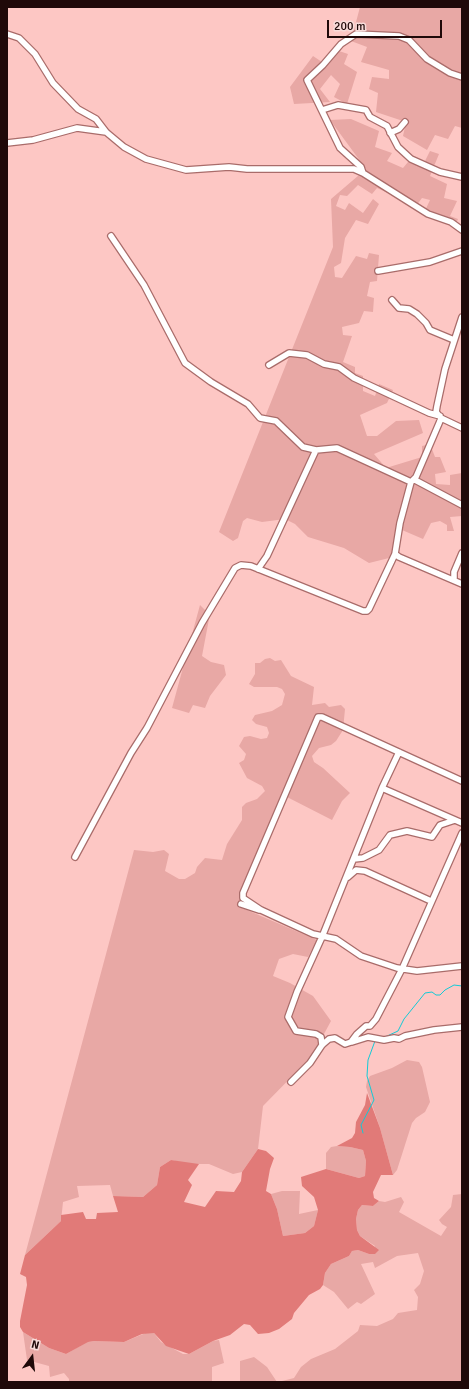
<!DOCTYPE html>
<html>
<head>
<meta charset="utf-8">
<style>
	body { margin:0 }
	#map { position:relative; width:469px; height:1389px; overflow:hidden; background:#fdc7c4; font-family:Signika,sans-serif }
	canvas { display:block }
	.frame { position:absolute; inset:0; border:8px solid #1f0909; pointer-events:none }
	.north { position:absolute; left:12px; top:1337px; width:40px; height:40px; -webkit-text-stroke:3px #f8dcda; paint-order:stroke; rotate:15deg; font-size:11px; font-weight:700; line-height:16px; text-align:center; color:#1f0909 }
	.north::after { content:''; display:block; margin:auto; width:14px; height:18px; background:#1f0909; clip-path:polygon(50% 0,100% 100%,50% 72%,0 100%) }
	.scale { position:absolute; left:327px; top:20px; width:115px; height:18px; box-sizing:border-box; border:2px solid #1f0909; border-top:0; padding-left:5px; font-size:12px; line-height:14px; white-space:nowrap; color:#1f0909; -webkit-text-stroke:3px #f8dcda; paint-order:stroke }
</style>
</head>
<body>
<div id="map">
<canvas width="469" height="1389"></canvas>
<div class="frame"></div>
<div class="north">N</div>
<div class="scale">200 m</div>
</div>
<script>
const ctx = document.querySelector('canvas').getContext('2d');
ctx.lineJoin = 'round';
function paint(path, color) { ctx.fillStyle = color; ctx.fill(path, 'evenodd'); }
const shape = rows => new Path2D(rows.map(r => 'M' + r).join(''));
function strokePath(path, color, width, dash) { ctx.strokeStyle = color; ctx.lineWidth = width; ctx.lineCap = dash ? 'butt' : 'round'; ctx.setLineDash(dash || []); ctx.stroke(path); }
paint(shape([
	[360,7,462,7,462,128,455,126,448,139,435,135,427,150,403,136,406,122,376,112,378,93,369,89,372,77,389,79,389,70,361,62,367,47,351,41],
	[339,51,348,54,344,64,357,72,347,104,334,97,340,84,331,75,320,89,330,102,294,104,290,87,313,56,325,64],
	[351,119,379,131,375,147,392,153,387,161,403,168,408,162,422,167,430,151,439,154,430,176,447,184,444,198,457,201,450,216,458,219,455,226,423,215,430,200,422,198,416,206,377,188,372,194,358,185,347,196,340,195,336,206,345,210,349,203,363,213,373,199,379,204,368,224,356,220,345,238,341,263,334,267,335,277,342,278,356,256,367,259,369,253,379,255,377,281,370,282,367,296,374,298,373,312,364,311,359,323,342,327,343,335,352,336,343,362,355,367,355,373,363,376,363,391,375,396,379,384,393,390,387,403,360,415,367,436,377,436,396,421,419,420,423,433,374,454,386,468,422,457,422,446,430,444,435,457,440,457,446,472,435,474,436,484,450,485,450,475,462,473,462,516,450,517,454,531,447,531,447,525,440,521,431,523,423,539,402,530,398,549,389,558,369,563,344,548,308,537,295,524,285,519,262,522,247,518,243,521,238,538,233,541,219,532,333,247,331,199,366,169,330,120],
	[200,605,208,613,209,619,202,656,211,662,224,665,226,675,210,696,205,708,193,705,189,713,172,708],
	[270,658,275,661,281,660,291,676,314,687,312,705,325,703,329,707,341,705,345,709,343,730,336,741,331,745,319,748,312,756,314,762,323,768,350,793,342,801,332,820,287,797,240,907,317,940,308,957,293,954,279,959,273,976,290,983,313,996,331,1021,312,1056,263,1106,258,1149,242,1172,233,1174,209,1164,190,1164,171,1160,160,1167,157,1185,143,1197,113,1196,110,1185,77,1186,79,1197,63,1202,61,1221,25,1255,134,850,153,852,164,850,169,854,165,871,179,879,185,879,195,873,197,867,205,858,222,860,227,844,242,820,242,807,246,803,257,799,265,791,262,786,247,778,239,763,244,760,246,754,239,746,244,737,250,736,261,739,267,738,269,733,267,727,256,724,252,720,255,715,272,711,282,705,285,694,282,689,277,687,254,687,249,684,255,674,255,663,260,663,265,659],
	[407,1060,419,1062,422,1067,430,1102,425,1112,416,1118,412,1123,397,1170,393,1175,380,1128,366,1087,367,1081,370,1076,392,1068],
	[337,1146,350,1147,363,1150,366,1161,365,1176,359,1178,326,1169,326,1153,331,1147],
	[282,1191,300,1191,299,1214,318,1210,314,1226,305,1233,283,1236,277,1209,271,1194],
	[462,1194,462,1382,278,1382,294,1378,301,1367,311,1359,335,1349,358,1331,360,1325,377,1326,393,1319,398,1313,417,1310,418,1297,414,1290,420,1284,424,1271,418,1253,397,1256,375,1268,373,1262,361,1264,375,1294,361,1304,357,1302,348,1309,334,1292,323,1285,325,1273,331,1264,349,1256,352,1251,358,1250,369,1254,375,1246,360,1236,357,1230,356,1219,358,1210,362,1205,373,1206,379,1201,385,1202,401,1197,404,1202,399,1212,441,1236,447,1227,442,1224,439,1220,451,1207,453,1195],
	[23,1332,49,1348,66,1354,87,1342,94,1341,124,1342,148,1332,154,1333,161,1342,183,1354,189,1354,213,1341,219,1340,224,1363,212,1367,212,1382,69,1382,69,1379,64,1373,50,1377,49,1366,27,1360],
	[254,1357,267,1367,277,1382,240,1382,240,1361]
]), '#e8a8a5');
paint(shape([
	[367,1093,380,1128,393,1175,381,1175,373,1192,374,1198,379,1201,373,1206,362,1205,358,1210,356,1219,357,1230,360,1236,379,1250,375,1254,369,1254,358,1250,352,1251,349,1256,331,1264,325,1273,323,1285,320,1289,309,1295,294,1313,292,1319,279,1329,269,1333,258,1334,250,1325,244,1324,230,1335,213,1341,189,1354,166,1346,154,1333,142,1334,124,1342,94,1341,88,1342,66,1354,49,1348,23,1332,20,1327,20,1321,27,1285,26,1277,20,1274,25,1255,61,1221,61,1215,83,1212,86,1219,96,1219,97,1213,118,1212,113,1196,143,1197,157,1185,160,1167,171,1160,199,1164,188,1180,192,1185,184,1202,205,1207,216,1191,234,1192,241,1181,242,1172,258,1149,266,1151,274,1158,270,1169,266,1191,271,1194,277,1209,283,1236,305,1233,314,1226,318,1210,314,1197,302,1186,301,1177,326,1169,359,1178,365,1176,366,1161,363,1150,350,1147,337,1146,352,1138,355,1133,356,1122,365,1105]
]), '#e17a78');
strokePath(shape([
	[385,1037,398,1031,404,1019,425,993,432,992,436,995,440,995,445,990,454,985,462,986],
	[363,1133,361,1125,374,1100,367,1076,368,1060,375,1041]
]), '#13cad6', 1);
const minor = shape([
	[7,34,19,38,35,54,53,83,78,109,96,119,106,132,124,147,146,159,186,170,229,167,247,169,354,169,363,173,428,214,451,222,462,230],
	[322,110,338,105,366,110,370,117,387,126,398,147,411,159,440,172,462,177],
	[390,133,399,129,405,122],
	[7,143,33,140,77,128,106,132],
	[363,173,361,167,340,148,307,80,323,65,341,44,356,34,399,36,409,40,427,59,450,73,462,77],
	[111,236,144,285,185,363,211,382,248,404,260,418,276,421,303,447,316,450,337,448,411,482],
	[378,271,430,262,462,251],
	[392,300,399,308,409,309,417,314,426,323,430,330,454,340],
	[269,365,289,353,307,355,324,364,339,367,354,378,429,413,440,416],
	[441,418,462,428],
	[415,480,462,505],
	[395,554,399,557,462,584],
	[258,569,267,556,316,450],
	[454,580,454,572,462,553],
	[462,781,322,717,318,717,243,893,243,898,261,910,313,934,336,939,361,956,397,968,417,971,462,966],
	[382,788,462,823],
	[75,857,131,753,147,728,202,623,235,568,241,565,251,566,363,611,367,611,369,609,395,554,400,523,411,482,416,477,440,421,441,418,436,412,437,406,445,369,462,317],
	[354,859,363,858,379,850,390,835,407,831,432,837,440,825,455,820],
	[348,877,356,870,365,871,431,901],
	[241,904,259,910],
	[352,1042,368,1037,384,1040,394,1038,399,1039,405,1036,434,1030,462,1027],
	[322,1045,321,1037,316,1034,296,1031,288,1017,297,992,322,937,382,788,399,752],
	[291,1082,310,1063,322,1045,329,1039,335,1038,345,1044,351,1042,357,1034,366,1026,370,1026,376,1019,402,969,462,833]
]);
strokePath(minor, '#a96c6a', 8);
strokePath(minor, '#fff', 5.5);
</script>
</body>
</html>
